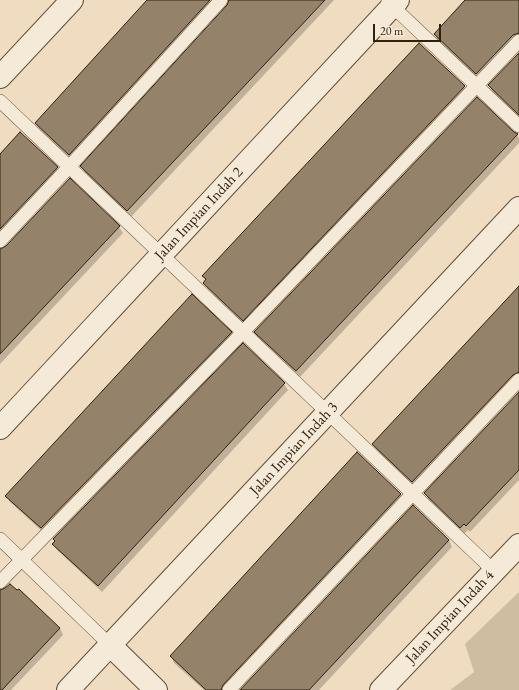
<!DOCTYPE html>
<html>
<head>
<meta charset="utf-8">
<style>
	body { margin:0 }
	#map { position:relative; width:519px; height:690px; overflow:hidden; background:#f0ddc1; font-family:"EB Garamond",serif }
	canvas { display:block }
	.scale { position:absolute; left:373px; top:24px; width:68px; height:18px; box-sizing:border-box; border:2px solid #30200d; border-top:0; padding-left:5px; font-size:12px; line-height:14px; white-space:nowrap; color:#30200d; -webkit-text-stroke:3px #f5e9d7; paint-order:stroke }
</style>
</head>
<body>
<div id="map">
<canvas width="519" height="690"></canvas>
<div class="scale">20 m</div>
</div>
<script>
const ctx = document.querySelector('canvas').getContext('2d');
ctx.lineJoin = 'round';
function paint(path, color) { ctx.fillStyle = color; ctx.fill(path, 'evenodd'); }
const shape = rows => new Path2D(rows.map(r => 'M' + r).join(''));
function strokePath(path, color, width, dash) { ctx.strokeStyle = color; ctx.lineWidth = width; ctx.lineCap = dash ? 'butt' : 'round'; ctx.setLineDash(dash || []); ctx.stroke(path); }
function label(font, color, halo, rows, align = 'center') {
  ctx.font = font + ' "EB Garamond",serif'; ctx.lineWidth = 3; ctx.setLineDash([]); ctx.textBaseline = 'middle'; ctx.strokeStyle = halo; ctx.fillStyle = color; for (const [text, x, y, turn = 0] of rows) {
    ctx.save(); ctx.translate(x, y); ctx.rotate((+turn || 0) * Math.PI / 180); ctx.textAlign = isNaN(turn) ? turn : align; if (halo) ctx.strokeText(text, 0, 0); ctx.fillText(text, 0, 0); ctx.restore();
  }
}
paint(shape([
	[519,592,519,690,450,690,474,672,465,644]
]), '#cfbda2');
paint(shape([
	[149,0,221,0,73,161,40,130,36,124],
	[229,0,334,0,131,217,85,173,82,167,228,6],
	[466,0,519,0,519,41,480,80,438,41,435,34],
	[419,44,464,87,468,93,247,327,208,289,204,283,206,281,203,276],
	[519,54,519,117,493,92,489,86],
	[513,133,517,135,519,138,519,143,300,377,259,338,255,332],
	[0,155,57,168,61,174,0,239],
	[119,227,123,233,0,364,0,249],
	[519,287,519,380,416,488,377,450,373,444],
	[231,333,234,339,45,534,10,502,7,496],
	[284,384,288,390,102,592,57,550,54,544,55,542,54,539],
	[519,393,519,480,470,532,468,530,464,534,429,500,425,493],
	[357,453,401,495,404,501,228,690,204,690,174,663,171,656],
	[449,540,452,547,319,690,241,690],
	[0,591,60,628,63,635,11,690,0,690]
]), '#0003');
const building = shape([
	[147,0,210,0,69,155,35,123,147,0],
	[229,0,325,0,127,211,80,166,227,5,229,0],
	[465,0,519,0,519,33,513,35,476,74,434,34,465,0],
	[419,43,465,86,243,321,203,283,206,279,202,276,419,43],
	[519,53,519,115,488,85,519,53],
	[477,97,514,132,518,134,296,371,254,332,477,97],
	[20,132,58,167,0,229,0,154,20,132],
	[70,178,120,226,0,354,0,249,6,246,70,178],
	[519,286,519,372,513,375,412,482,372,444,519,286],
	[192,294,232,332,41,528,5,496,192,294],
	[243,343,285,383,98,586,52,544,55,541,53,539,243,343],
	[519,392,519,470,466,526,464,524,460,528,424,493,519,392],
	[357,452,401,494,223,685,221,690,206,690,170,656,357,452],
	[413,505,449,540,309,690,240,690,413,505],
	[10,584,17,590,19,589,60,628,2,690,0,690,0,590,5,588,10,584]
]);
paint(building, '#94826b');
strokePath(building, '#30200d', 1);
const lane = shape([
	[388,2,519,126],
	[0,101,494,571],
	[0,241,69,167,221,0],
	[0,539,110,645],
	[0,582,243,332,519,41],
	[229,690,519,380]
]);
const street = shape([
	[0,77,72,0],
	[0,428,398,0],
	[110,645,156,690],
	[68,690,519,208],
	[381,690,519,545]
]);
strokePath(lane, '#604f3a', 14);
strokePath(street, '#604f3a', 24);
strokePath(lane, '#f5e9d7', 13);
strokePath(street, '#f5e9d7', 22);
label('15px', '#30200d', '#f5e9d7', [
	["Jalan Impian Indah 2",199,214,-47],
	["Jalan Impian Indah 3",294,449,-47],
	["Jalan Impian Indah 4",450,617,-47]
]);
</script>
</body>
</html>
